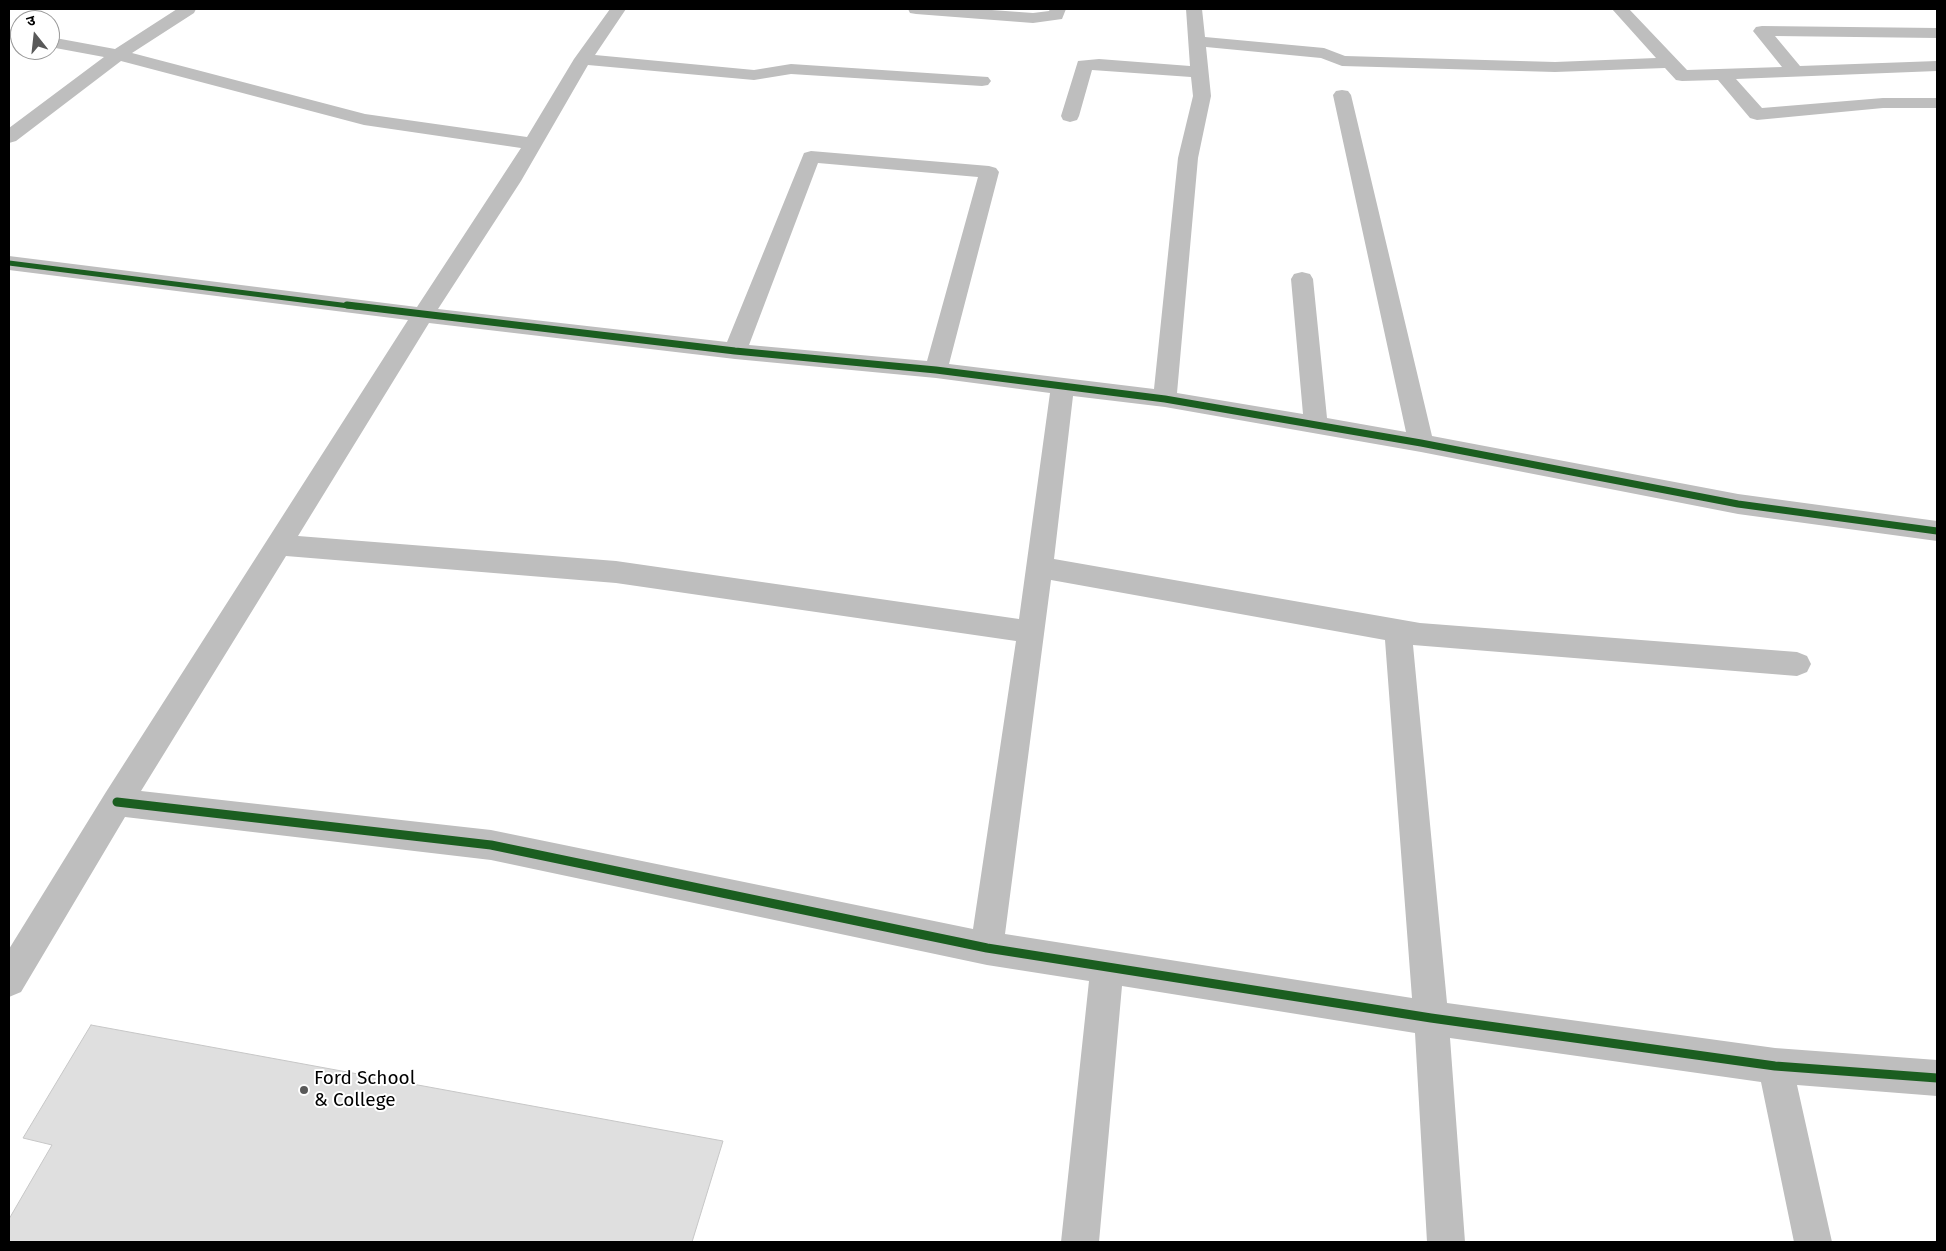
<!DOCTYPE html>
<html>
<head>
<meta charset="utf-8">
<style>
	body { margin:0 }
	#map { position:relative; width:1946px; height:1251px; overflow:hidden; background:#fff; font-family:"Fira Sans","Noto Sans Devanagari",sans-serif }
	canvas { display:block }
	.frame { position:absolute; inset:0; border:10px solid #000; pointer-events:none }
	.north { position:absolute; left:10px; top:10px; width:50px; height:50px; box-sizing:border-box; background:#fff; border:1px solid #999; border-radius:50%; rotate:344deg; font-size:14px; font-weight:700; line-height:20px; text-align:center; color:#000 }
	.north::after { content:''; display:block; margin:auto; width:18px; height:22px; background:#595959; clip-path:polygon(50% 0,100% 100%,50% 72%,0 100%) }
</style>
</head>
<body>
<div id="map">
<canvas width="1946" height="1251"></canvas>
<div class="frame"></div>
<div class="north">उ</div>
</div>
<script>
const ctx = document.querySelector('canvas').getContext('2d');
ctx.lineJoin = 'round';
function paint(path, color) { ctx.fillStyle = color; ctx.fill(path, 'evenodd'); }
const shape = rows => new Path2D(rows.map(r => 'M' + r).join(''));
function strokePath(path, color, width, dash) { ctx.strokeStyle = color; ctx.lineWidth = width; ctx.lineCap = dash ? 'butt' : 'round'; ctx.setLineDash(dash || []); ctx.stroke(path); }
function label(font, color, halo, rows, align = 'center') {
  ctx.font = font + ' "Fira Sans",sans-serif'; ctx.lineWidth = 4; ctx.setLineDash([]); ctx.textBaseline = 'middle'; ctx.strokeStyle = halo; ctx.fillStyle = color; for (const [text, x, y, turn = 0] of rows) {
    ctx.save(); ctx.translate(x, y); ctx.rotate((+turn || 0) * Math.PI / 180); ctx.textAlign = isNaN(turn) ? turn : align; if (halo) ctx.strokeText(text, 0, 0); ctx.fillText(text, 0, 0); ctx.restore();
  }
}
const building = shape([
	[91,1025,723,1141,692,1242,9,1242,9,1219,52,1145,23,1138,91,1025]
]);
paint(building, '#dfdfdf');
strokePath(building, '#c7c7c7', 1);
paint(shape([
	[177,9,196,9,194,13,132,53,365,114,527,137,574,59,610,9,626,9,595,55,754,70,791,64,988,77,991,81,988,85,982,86,791,74,754,80,588,65,521,181,438,309,727,342,804,153,811,151,989,166,996,168,999,172,949,364,1154,389,1178,158,1193,96,1191,77,1092,70,1079,116,1077,120,1070,122,1063,120,1061,116,1078,61,1099,59,1190,66,1186,9,1202,9,1205,37,1324,48,1345,56,1555,62,1656,58,1612,9,1629,9,1687,70,1782,67,1753,31,1756,27,1762,26,1937,28,1937,38,1775,36,1800,66,1937,61,1937,71,1736,79,1762,108,1883,98,1937,98,1937,108,1883,108,1757,120,1750,118,1718,80,1682,81,1676,80,1665,68,1555,72,1342,66,1321,58,1206,47,1211,96,1198,158,1177,393,1303,414,1291,279,1294,274,1302,272,1310,274,1313,279,1327,418,1406,432,1333,95,1336,91,1342,90,1348,91,1351,95,1432,436,1738,494,1937,521,1937,541,1738,514,1421,452,1165,407,1073,396,1054,559,1420,623,1797,652,1807,656,1811,664,1807,672,1797,676,1413,645,1447,1003,1775,1048,1937,1060,1937,1096,1797,1085,1832,1242,1794,1242,1761,1082,1450,1038,1465,1242,1427,1242,1415,1033,1122,986,1099,1242,1061,1242,1089,981,987,965,491,860,125,817,21,992,9,997,9,949,106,792,408,320,9,270,9,256,417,307,521,148,364,125,121,61,16,141,9,143,9,128,104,57,50,47,50,37,115,49,177,9],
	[818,163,978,177,927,361,749,345,818,163],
	[429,323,735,359,936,378,1050,393,1019,619,616,561,298,536,429,323],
	[286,556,616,583,1016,641,973,929,491,830,141,791,286,556],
	[1051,580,1385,640,1412,998,1005,934,1051,580],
	[908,9,978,9,1033,13,1049,11,1050,9,1066,9,1062,19,1033,23,916,14,910,13,908,9],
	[9,29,20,32,20,42,9,39,9,29]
]), '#bebebe');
strokePath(shape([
	[9,263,357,307]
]), '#1b5e20', 5);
strokePath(shape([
	[347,305,735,351,936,370,1165,399,1421,443,1738,504,1937,531]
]), '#1b5e20', 7);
strokePath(shape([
	[117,802,491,845,987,948,1431,1018,1775,1066,1937,1078]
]), '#1b5e20', 9);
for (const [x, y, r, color] of [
	[304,1090,5,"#595959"]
]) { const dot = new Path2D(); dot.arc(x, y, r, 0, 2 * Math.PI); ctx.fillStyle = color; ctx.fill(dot); strokePath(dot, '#fff', 2); }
label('19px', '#000', '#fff', [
	["Ford School",314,1079],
	["& College",314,1101]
], 'left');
</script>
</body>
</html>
